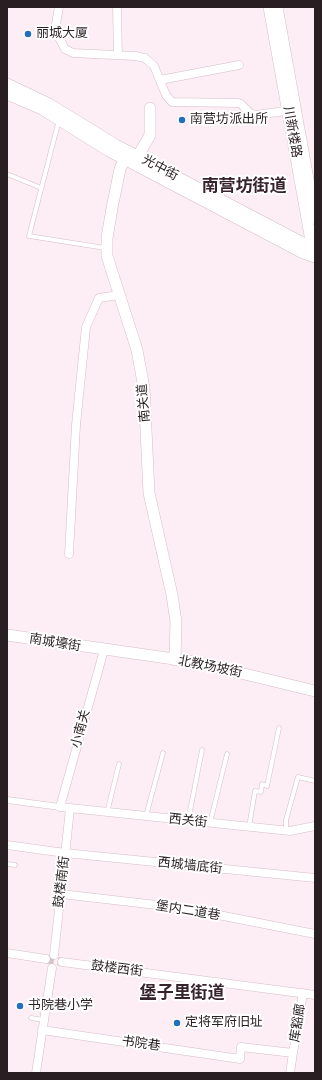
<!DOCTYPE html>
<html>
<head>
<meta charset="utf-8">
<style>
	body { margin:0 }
	#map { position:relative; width:322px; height:1080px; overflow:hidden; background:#fdedf4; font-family:"Archivo Narrow",sans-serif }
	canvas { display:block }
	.frame { position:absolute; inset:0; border:8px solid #291f23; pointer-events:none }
</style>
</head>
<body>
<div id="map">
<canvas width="322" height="1080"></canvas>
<div class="frame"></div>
</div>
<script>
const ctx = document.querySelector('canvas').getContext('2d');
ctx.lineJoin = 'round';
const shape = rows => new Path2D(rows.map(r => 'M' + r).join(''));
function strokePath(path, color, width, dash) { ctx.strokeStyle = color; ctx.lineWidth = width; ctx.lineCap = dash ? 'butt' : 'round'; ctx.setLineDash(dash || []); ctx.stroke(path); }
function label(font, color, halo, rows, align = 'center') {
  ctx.font = font + ' "Archivo Narrow","Noto Sans SC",sans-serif'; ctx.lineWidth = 4; ctx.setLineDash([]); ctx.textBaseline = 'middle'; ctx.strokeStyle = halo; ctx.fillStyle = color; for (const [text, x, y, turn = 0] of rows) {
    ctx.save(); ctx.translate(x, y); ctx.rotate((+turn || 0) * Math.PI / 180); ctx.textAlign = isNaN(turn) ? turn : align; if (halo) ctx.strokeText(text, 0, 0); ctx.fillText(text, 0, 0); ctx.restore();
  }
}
strokePath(shape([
	[46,959,62,962]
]), '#d3c4ca', 8, [8, 4]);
const service = shape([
	[59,120,29,236,105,248],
	[7,174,41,188],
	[107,813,119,764],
	[146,816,163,753],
	[188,821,202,750],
	[210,823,227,754],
	[249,827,255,791,261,792,262,784,267,786,279,728],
	[286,830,286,820,298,777,315,781],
	[7,864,15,865],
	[31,1018,44,1020]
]);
const pedestrian = shape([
	[7,800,60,807]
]);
const minor = shape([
	[59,7,55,30,65,49,73,53,135,56,145,58,154,66,166,95,172,102,238,103,241,104,250,113,256,115,292,110],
	[117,7,118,55],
	[160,80,239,65],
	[69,554,76,425,86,327,99,298,119,295],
	[104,650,60,807,290,831,315,826],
	[7,845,65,853,315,878],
	[61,894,183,908,315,934],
	[7,953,46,959],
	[54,955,70,809],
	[62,962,315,995],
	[42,1030,240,1059,241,1047,293,1053,303,993],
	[36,1073,52,968],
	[290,1073,293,1053]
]);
const tertiary = shape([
	[269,7,313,252],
	[277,7,315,218],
	[7,84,49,104,116,145,303,243,315,248],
	[7,94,42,109,109,151,301,252,315,257],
	[128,151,120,169,112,208,107,238,107,256,137,350,144,388,149,493,172,595,176,622,175,660],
	[134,163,150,135,150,108],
	[7,635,195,662,315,691]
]);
strokePath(service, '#d6bdc8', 5);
strokePath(pedestrian, '#d6bdc8', 7);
strokePath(minor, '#d6bdc8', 9);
strokePath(tertiary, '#d6bdc8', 12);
strokePath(service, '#fff', 4);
strokePath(pedestrian, '#fff', 6);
strokePath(minor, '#fff', 8);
strokePath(tertiary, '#fff', 11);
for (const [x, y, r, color] of [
	[28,34,4,"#226fbe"],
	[182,120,4,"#226fbe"],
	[20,1006,4,"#226fbe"],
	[177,1023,4,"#226fbe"]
]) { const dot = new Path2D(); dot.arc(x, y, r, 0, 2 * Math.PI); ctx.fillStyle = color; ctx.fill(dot); strokePath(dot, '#fff', 1.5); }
label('13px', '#291f23', '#fff', [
	["丽城大厦",36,34],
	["南营坊派出所",190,120],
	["书院巷小学",28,1006],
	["定将军府旧址",185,1023]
], 'left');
label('13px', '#291f23', '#fff', [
	["川新楼路",292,132,80],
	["光中街",160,168,28],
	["南关道",144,403,-95],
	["南城壕街",55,643,9],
	["北教场坡街",210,667,11],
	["小南关",81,729,-75],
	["西关街",188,821,6],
	["西城墙底街",190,866,6],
	["鼓楼南街",62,882,-83],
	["堡内二道巷",188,911,9],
	["鼓楼西街",117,969,7],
	["库豁廊",298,1023,-81],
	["书院巷",141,1044,8]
]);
label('bold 17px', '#36232c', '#fff', [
	["南营坊街道",244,186],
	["堡子里街道",182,993]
]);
</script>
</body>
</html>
